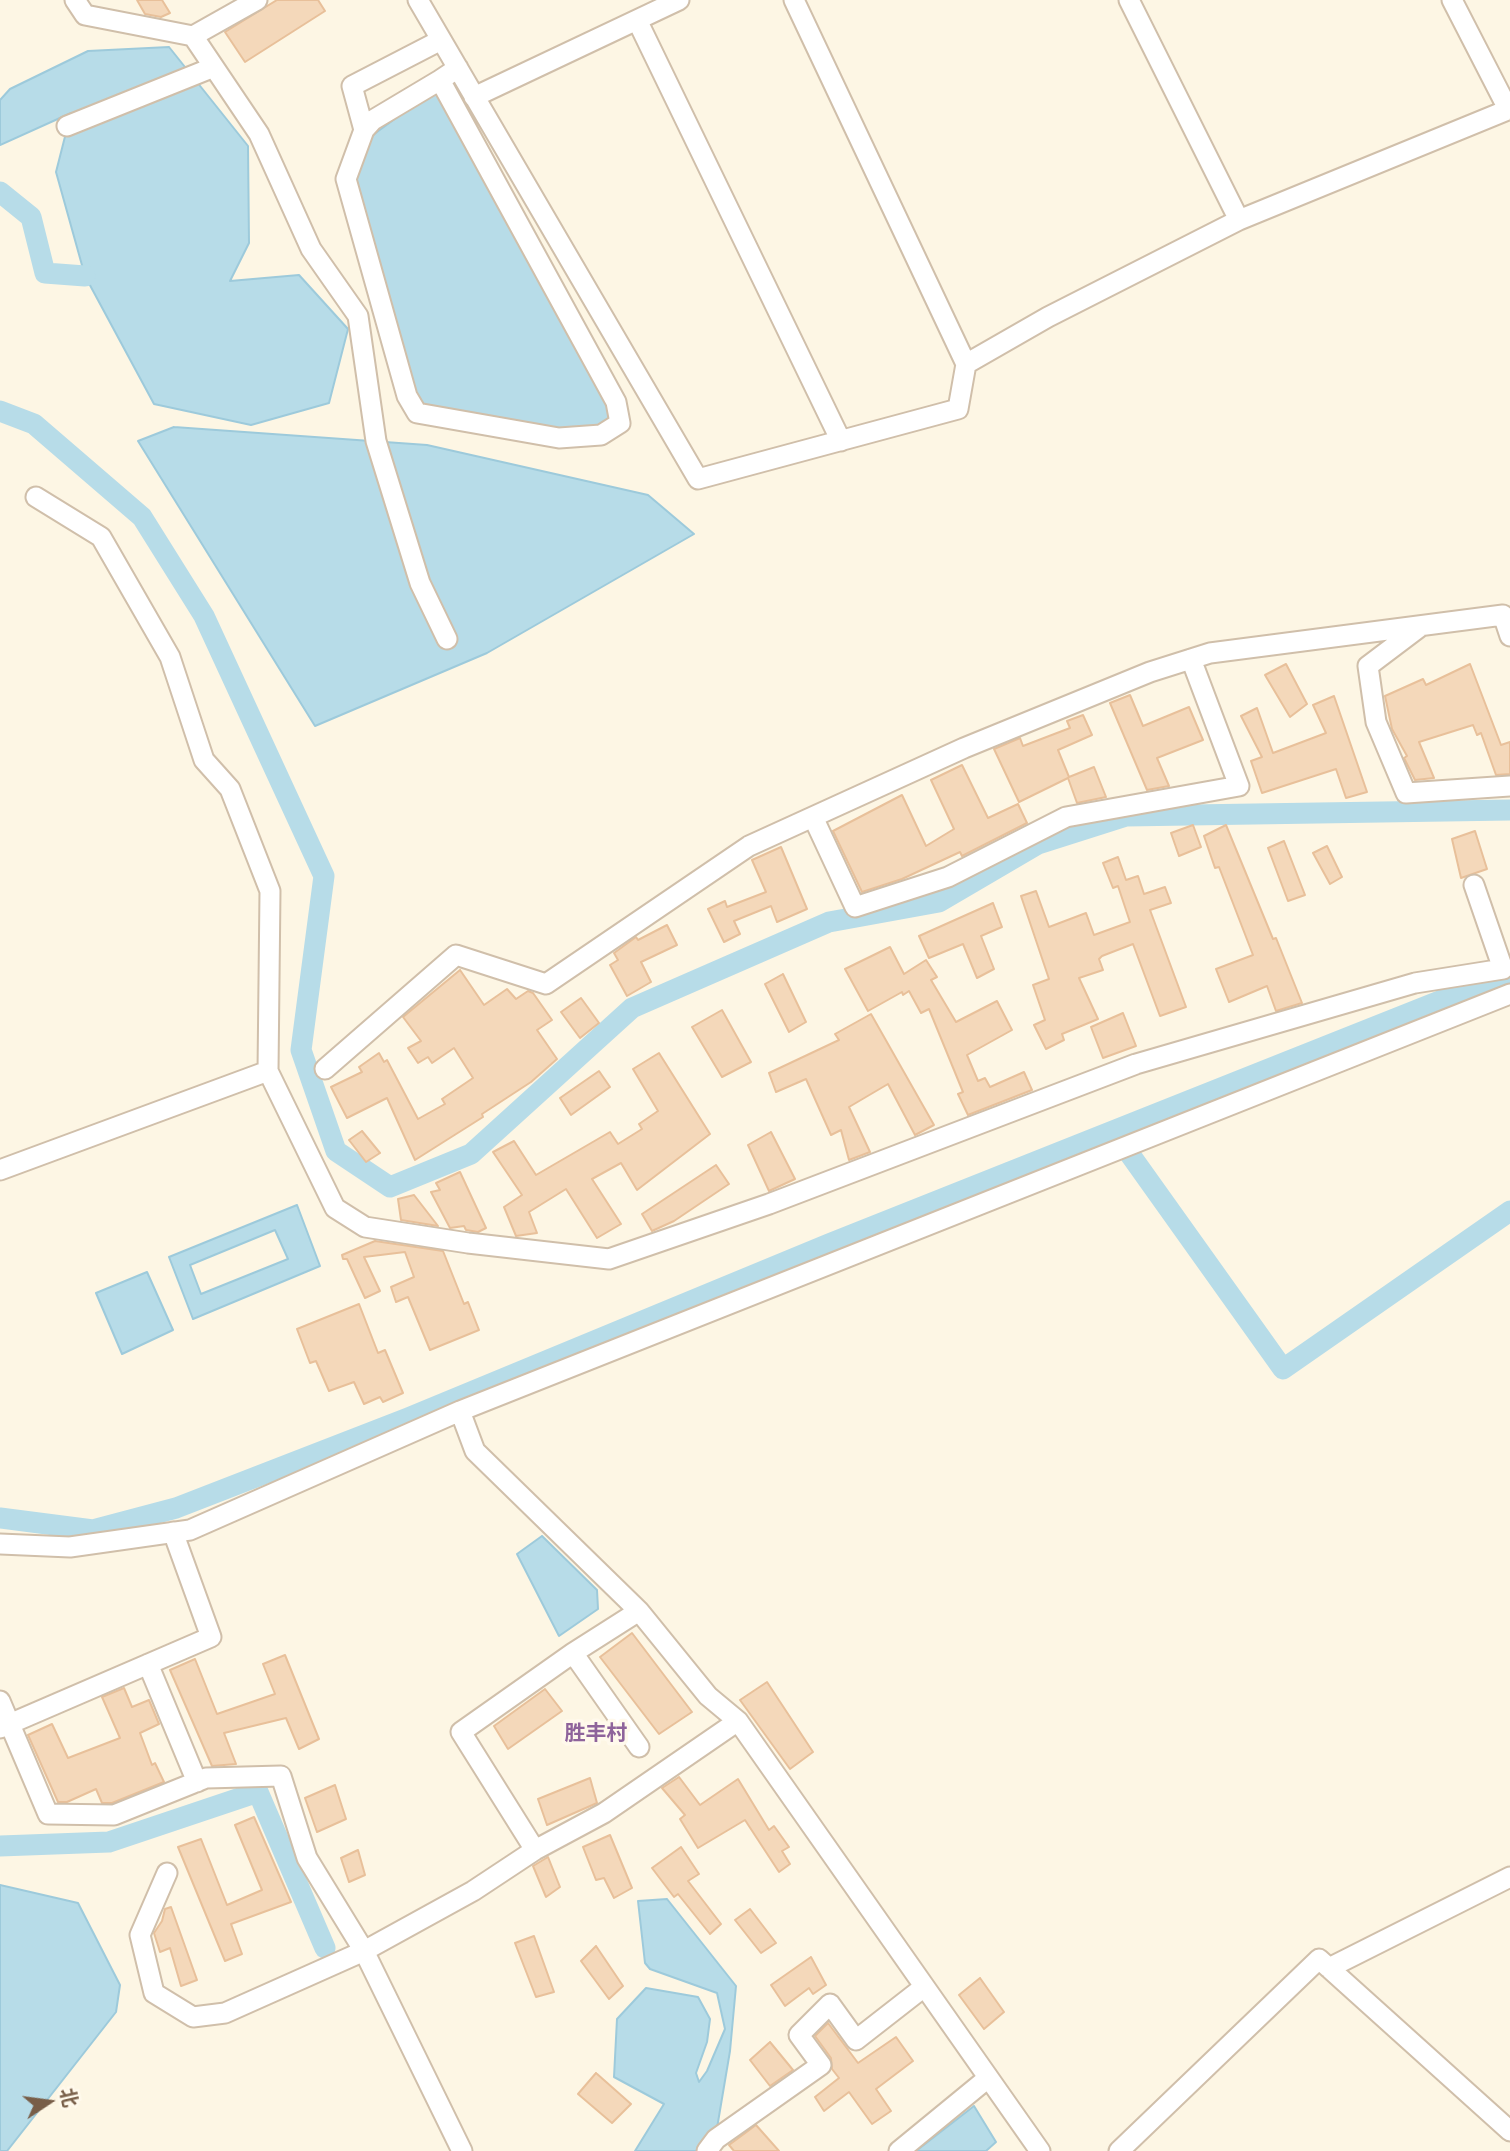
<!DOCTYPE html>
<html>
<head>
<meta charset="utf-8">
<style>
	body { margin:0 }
	#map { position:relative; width:1510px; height:2151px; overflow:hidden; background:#fdf6e4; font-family:Quicksand,"Noto Sans SC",sans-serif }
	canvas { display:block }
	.north { position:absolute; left:14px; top:2067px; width:70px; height:70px; -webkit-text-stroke:5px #fff9ec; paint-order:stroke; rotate:77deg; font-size:19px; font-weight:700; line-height:28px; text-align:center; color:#785e48 }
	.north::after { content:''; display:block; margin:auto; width:24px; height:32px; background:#785e48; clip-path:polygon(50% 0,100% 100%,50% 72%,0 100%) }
</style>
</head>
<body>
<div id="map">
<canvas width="1510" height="2151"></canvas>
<div class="north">北</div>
</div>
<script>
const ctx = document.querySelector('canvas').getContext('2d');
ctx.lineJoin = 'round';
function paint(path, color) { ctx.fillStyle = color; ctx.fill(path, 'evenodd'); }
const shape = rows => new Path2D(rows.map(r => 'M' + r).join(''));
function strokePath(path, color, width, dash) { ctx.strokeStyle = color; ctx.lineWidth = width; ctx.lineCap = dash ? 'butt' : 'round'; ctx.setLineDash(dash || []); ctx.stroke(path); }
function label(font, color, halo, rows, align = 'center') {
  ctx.font = font + ' Quicksand,"Noto Sans SC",sans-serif'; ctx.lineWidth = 7; ctx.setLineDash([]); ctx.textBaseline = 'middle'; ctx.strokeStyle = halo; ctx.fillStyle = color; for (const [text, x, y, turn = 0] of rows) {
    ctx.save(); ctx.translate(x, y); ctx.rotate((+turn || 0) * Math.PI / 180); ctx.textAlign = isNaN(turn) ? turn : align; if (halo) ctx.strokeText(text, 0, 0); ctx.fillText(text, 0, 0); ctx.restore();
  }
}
const water = shape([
	[169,47,248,146,249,243,230,281,299,275,348,329,329,403,251,425,154,404,85,276,56,172,71,113,0,145,0,100,10,89,88,51,169,47],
	[437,88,614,411,605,426,566,433,417,405,351,172,362,143,437,88],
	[174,427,427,445,648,495,694,534,487,653,315,726,138,441,174,427],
	[297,1205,320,1266,193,1319,169,1257,297,1205],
	[275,1230,288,1259,201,1294,190,1265,275,1230],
	[147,1272,173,1330,122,1354,96,1293,147,1272],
	[542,1536,597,1590,598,1609,559,1636,517,1554,542,1536],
	[0,1885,78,1903,120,1985,116,2012,7,2151,0,2151,0,1885],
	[667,1899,736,1986,730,2051,717,2128,700,2151,635,2151,664,2104,614,2077,617,2019,646,1988,698,1997,710,2019,707,2042,696,2073,699,2082,707,2071,725,2029,717,1993,650,1969,645,1963,638,1901,667,1899],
	[974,2106,996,2142,986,2151,916,2151,974,2106]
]);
paint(water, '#b7dce8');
strokePath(water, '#9dcadb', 2);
strokePath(shape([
	[0,192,31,217,45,273,85,276],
	[0,411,34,424,142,517,204,616,324,876,301,1050,336,1151,390,1187,471,1154,632,1008,829,922,939,902,1038,844,1126,816,1510,810],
	[1114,1132,1283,1369,1510,1211],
	[0,1518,93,1530,176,1508,408,1418,829,1244,1510,973],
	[0,1846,109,1842,258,1792,325,1948]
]), '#b7dce8', 21);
const building = shape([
	[137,0,162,0,170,13,161,17,145,14,137,0],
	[277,0,318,0,325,11,245,62,225,32,277,0],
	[1286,664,1307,704,1290,717,1265,675,1286,664],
	[1470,664,1501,745,1510,742,1510,774,1496,775,1481,733,1477,735,1473,725,1419,742,1434,778,1415,780,1404,758,1407,756,1392,729,1385,696,1423,679,1426,685,1470,664],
	[1130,695,1143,726,1189,707,1203,740,1157,758,1169,786,1147,790,1110,703,1130,695],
	[1334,696,1367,792,1346,798,1336,769,1262,793,1251,761,1262,757,1241,716,1257,708,1273,753,1326,733,1313,705,1334,696],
	[1083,715,1092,735,1058,750,1069,777,1094,767,1106,797,1077,803,1068,778,1019,802,994,749,1020,738,1023,746,1070,728,1067,721,1083,715],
	[962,765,988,818,1018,804,1027,823,962,856,960,852,902,879,862,892,833,831,902,795,926,846,954,829,931,780,962,765],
	[1193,825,1201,847,1179,856,1171,833,1193,825],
	[1226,825,1273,939,1276,938,1302,1003,1276,1011,1267,986,1229,1002,1216,969,1253,955,1219,867,1215,868,1204,836,1226,825],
	[1475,831,1487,869,1461,878,1452,839,1475,831],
	[1284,841,1305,895,1288,901,1268,848,1284,841],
	[1327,846,1342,877,1330,884,1313,853,1327,846],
	[781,847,807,909,777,922,771,906,734,921,740,934,724,942,708,909,725,901,727,907,766,892,752,860,781,847],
	[1118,857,1126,880,1138,876,1144,894,1165,887,1171,903,1150,910,1186,1007,1160,1016,1133,944,1102,956,1099,959,1103,970,1079,978,1098,1019,1062,1034,1064,1040,1046,1049,1034,1025,1045,1020,1033,985,1049,979,1021,896,1036,891,1049,927,1086,913,1094,935,1130,922,1118,886,1113,888,1103,863,1118,857],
	[993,903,1002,927,981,936,994,969,977,978,963,944,929,958,919,936,993,903],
	[667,925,677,945,641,962,651,982,627,996,610,965,618,960,614,953,636,937,638,940,667,925],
	[890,947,904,974,926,960,937,977,931,980,956,1022,997,1001,1012,1030,967,1055,978,1081,985,1078,990,1087,1024,1072,1032,1090,968,1115,958,1094,963,1092,929,1009,921,1013,909,991,903,995,902,992,868,1011,845,969,890,947],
	[460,970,484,1005,507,989,516,999,528,991,533,993,552,1020,537,1030,557,1059,531,1082,482,1114,483,1117,415,1160,387,1098,347,1118,331,1087,362,1072,359,1067,379,1053,384,1062,387,1060,418,1119,445,1104,442,1099,473,1078,454,1048,432,1063,428,1057,418,1063,408,1048,421,1041,403,1017,460,970],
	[783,974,806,1022,789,1032,765,984,783,974],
	[581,998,599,1023,580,1038,561,1012,581,998],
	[722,1010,751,1062,722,1077,692,1027,722,1010],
	[1123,1013,1136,1046,1103,1058,1091,1027,1123,1013],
	[871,1014,934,1125,915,1135,888,1084,849,1107,870,1152,849,1160,841,1130,831,1135,806,1079,776,1092,769,1073,839,1040,835,1034,871,1014],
	[659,1053,710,1134,637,1190,621,1163,592,1179,621,1224,597,1238,566,1189,529,1212,537,1233,516,1236,504,1207,522,1195,493,1152,514,1141,536,1175,610,1132,618,1144,642,1129,639,1124,658,1111,633,1069,659,1053],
	[599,1071,610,1087,571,1115,560,1098,599,1071],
	[362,1131,380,1153,366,1162,349,1140,362,1131],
	[771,1132,795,1179,769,1191,748,1145,771,1132],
	[716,1165,729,1184,674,1221,652,1231,642,1214,716,1165],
	[460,1172,486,1228,478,1232,466,1230,464,1226,450,1228,431,1192,440,1190,436,1183,460,1172],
	[414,1195,438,1226,401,1220,398,1199,414,1195],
	[375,1241,443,1251,464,1304,468,1302,479,1330,430,1350,408,1297,396,1302,391,1287,414,1277,405,1252,364,1257,380,1291,365,1298,347,1259,343,1259,342,1255,375,1241],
	[359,1304,378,1353,385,1350,403,1393,383,1402,380,1397,364,1404,354,1382,329,1391,316,1361,310,1363,297,1329,359,1304],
	[632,1633,692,1712,659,1734,600,1657,632,1633],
	[285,1655,319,1739,299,1749,286,1718,224,1733,236,1764,212,1766,170,1670,195,1659,217,1714,275,1694,263,1664,285,1655],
	[767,1682,813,1752,790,1769,740,1700,767,1682],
	[124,1688,132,1707,149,1700,159,1724,140,1733,152,1765,155,1763,164,1782,112,1803,102,1803,96,1789,67,1802,58,1802,28,1735,52,1724,68,1758,120,1738,102,1697,124,1688],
	[545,1689,562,1711,508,1749,494,1726,545,1689],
	[679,1777,700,1805,738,1779,769,1830,774,1826,789,1847,782,1851,790,1864,779,1872,745,1820,698,1848,680,1819,685,1815,662,1788,679,1777],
	[590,1778,597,1803,547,1825,538,1799,590,1778],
	[335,1785,346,1819,317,1832,305,1798,335,1785],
	[254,1817,291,1902,231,1924,242,1954,225,1961,178,1847,201,1839,227,1905,262,1890,235,1825,254,1817],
	[610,1835,632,1888,614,1898,604,1878,596,1880,583,1847,610,1835],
	[681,1847,699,1874,688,1881,721,1924,710,1934,678,1894,674,1897,652,1868,681,1847],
	[358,1850,365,1875,349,1882,341,1858,358,1850],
	[548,1857,560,1887,546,1897,533,1866,548,1857],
	[171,1907,197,1980,181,1986,170,1948,160,1952,154,1933,162,1921,165,1909,171,1907],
	[750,1909,776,1943,761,1953,735,1920,750,1909],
	[534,1936,554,1992,536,1997,515,1943,534,1936],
	[596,1946,623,1986,609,1999,581,1961,596,1946],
	[811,1957,826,1985,813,1994,809,1988,785,2006,771,1985,811,1957],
	[980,1978,1004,2012,984,2029,959,1995,980,1978],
	[828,2023,858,2063,896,2037,913,2061,876,2089,891,2111,872,2124,849,2092,824,2111,815,2097,839,2078,832,2069,831,2058,815,2036,828,2023],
	[770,2042,793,2070,770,2086,750,2060,770,2042],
	[596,2073,631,2104,612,2123,578,2094,596,2073],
	[756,2125,779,2151,734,2151,729,2145,756,2125]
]);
paint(building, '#f4d8ba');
strokePath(building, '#e8c09a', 2);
const minor = shape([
	[75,0,85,15,193,36,257,0],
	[418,0,698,479,958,409,966,364,794,0],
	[1129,0,1239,220],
	[1452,0,1508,109],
	[637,20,841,441],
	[193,36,259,134,311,249,358,316,376,441,420,583,447,639],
	[441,40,352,86,364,130,346,179,407,396,417,413,559,438,601,435,620,423,616,402,440,80,458,68],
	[474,97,679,0],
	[67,126,214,67],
	[364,130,373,120,440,80],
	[966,364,1048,317,1239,220,1510,109],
	[36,497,101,537,170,657,204,760,230,789,270,891,268,1071,335,1208,365,1227,468,1243,609,1259,769,1204,1136,1064,1415,983,1503,969,1474,885],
	[1421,626,1368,666,1376,722,1406,793,1510,786],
	[813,817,855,907,948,877,1066,817,1239,786,1191,659],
	[325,1069,456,955,546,984,749,846,964,748,1150,672,1210,653,1503,615,1510,636],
	[0,1170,268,1071],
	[460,1411,475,1451,639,1611,708,1696,738,1721,1040,2151],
	[0,1544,70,1547,190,1530,460,1411,1510,994],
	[573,1653,639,1747],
	[148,1664,197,1782],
	[0,1701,48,1814,114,1815,206,1778,281,1776,307,1858,364,1951,462,2151],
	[0,1728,211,1637,173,1532],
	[535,1850,461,1732,573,1653,639,1611],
	[167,1873,140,1935,154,1993,193,2017,225,2013,364,1951,473,1891,535,1850,604,1813,738,1721],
	[1329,1968,1510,1877],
	[707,2151,716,2139,821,2065,799,2035,830,2004,856,2040,924,1987],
	[899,2151,988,2078],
	[1119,2151,1319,1959,1510,2131]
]);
strokePath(minor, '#d0bfaa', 23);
strokePath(minor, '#fff', 19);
label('bold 21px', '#8e639b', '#fff9ec', [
	["胜丰村",596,1734]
]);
</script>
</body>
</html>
